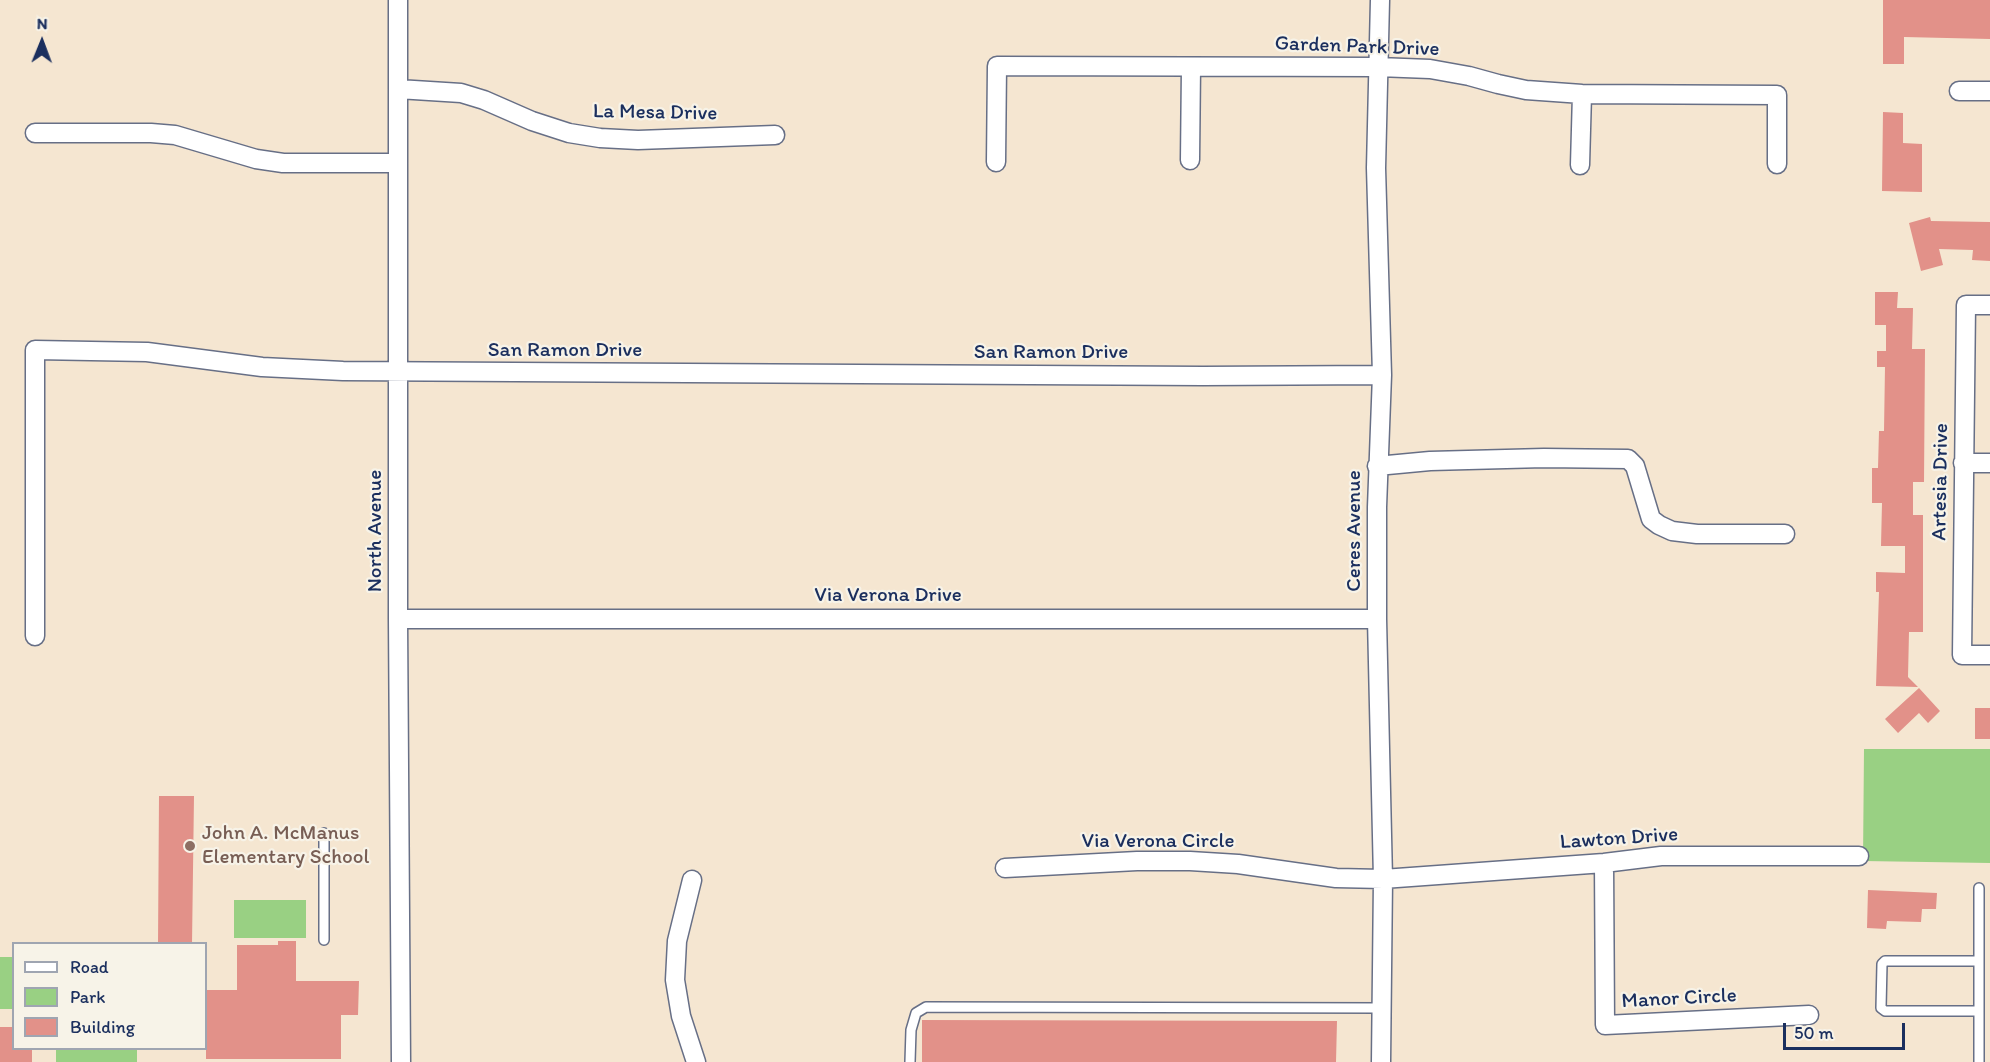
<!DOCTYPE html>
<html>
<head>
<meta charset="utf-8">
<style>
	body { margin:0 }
	#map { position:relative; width:1990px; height:1062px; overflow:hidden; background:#f5e6d1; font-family:Itim,sans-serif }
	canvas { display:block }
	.legend { position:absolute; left:12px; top:942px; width:195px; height:108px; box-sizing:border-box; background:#f7f3e8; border:2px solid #9fa5b1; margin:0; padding:8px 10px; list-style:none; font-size:18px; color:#1b2f5e }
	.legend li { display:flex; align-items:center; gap:12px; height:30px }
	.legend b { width:30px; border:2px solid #9fa5b1 }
	.north { position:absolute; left:12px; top:12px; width:60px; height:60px; -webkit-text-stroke:4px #f7f3e8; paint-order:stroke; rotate:1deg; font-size:16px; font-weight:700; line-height:24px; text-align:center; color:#1b2f5e }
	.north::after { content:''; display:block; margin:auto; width:21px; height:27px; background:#1b2f5e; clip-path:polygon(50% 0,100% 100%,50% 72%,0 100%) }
	.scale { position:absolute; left:1783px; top:1023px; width:122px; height:27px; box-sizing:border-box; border:3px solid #1b2f5e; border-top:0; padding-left:8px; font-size:18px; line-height:21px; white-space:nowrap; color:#1b2f5e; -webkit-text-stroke:4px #f7f3e8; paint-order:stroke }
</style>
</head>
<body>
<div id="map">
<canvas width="1990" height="1062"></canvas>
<ul class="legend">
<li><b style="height:8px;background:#fff"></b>Road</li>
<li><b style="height:16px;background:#99d083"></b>Park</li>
<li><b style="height:16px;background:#e29189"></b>Building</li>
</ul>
<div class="north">N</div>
<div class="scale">50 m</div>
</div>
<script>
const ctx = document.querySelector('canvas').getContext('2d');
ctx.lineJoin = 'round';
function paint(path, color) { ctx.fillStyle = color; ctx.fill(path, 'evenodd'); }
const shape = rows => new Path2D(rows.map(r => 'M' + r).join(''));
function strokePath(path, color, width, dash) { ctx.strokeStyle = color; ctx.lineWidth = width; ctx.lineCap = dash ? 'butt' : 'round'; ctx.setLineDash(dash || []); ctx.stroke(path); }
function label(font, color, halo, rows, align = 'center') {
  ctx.font = font + ' Itim,sans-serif'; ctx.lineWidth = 4.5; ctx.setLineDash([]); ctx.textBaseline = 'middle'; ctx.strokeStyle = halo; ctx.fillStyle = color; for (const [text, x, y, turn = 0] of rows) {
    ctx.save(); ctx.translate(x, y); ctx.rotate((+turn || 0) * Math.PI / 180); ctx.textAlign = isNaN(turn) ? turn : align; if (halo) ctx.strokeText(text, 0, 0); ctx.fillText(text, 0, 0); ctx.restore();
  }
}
paint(shape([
	[1864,749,1990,749,1990,863,1863,861],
	[234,900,306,900,306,938,234,938],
	[0,957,13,957,13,1009,0,1009],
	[56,1049,137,1049,137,1062,56,1062]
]), '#99d083');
paint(shape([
	[1883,0,1990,0,1990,39,1904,37,1904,64,1883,64],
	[1883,112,1903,113,1903,143,1922,144,1922,192,1882,191],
	[1930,217,1931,221,1990,222,1990,261,1972,260,1973,250,1939,249,1943,265,1921,271,1909,223],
	[1875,292,1898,292,1897,308,1913,308,1912,349,1925,349,1924,482,1913,482,1913,515,1923,515,1923,632,1909,632,1908,677,1918,687,1876,686,1879,592,1876,592,1876,572,1905,573,1905,546,1881,546,1882,503,1872,503,1872,468,1878,468,1879,431,1884,431,1885,367,1877,367,1877,351,1886,351,1886,325,1875,325],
	[1919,688,1940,711,1928,723,1919,713,1898,733,1885,719],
	[1975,708,1990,708,1990,739,1975,739],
	[159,796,194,796,192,944,158,944],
	[1868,890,1937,893,1936,909,1922,909,1921,922,1887,921,1886,929,1867,928],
	[278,941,296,941,296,981,359,981,358,1015,341,1015,341,1059,206,1059,206,990,237,990,237,945,278,945],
	[922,1020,1337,1021,1336,1062,922,1062],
	[0,1027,14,1027,14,1048,32,1048,32,1062,0,1062]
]), '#e29189');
const service = shape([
	[1979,888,1979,1062],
	[324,940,324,833],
	[1979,1011,1885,1011,1881,1008,1882,964,1885,961,1979,961],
	[910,1062,911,1030,916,1013,926,1007,1382,1008]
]);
const minor = shape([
	[398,0,398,619,401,1062],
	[1380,0,1376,168,1382,375,1377,507,1377,619,1383,879,1381,1062],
	[398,89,461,93,484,100,532,121,569,133,600,138,638,140,775,135],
	[1959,91,1990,91],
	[35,133,151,133,175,135,256,159,283,163,398,163],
	[1190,160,1191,67],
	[996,162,997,66,1378,67,1430,69,1469,76,1498,84,1526,90,1582,94,1777,95,1777,164],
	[1580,165,1582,94],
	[1990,305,1966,305,1962,655,1990,655],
	[1963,463,1990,463],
	[1377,466,1430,461,1544,458,1628,459,1635,466,1651,519,1659,525,1672,531,1697,534,1785,534],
	[398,619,1377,619],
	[35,636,35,350,147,352,262,367,343,371,1203,376,1382,375],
	[1604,863,1605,1025,1809,1015],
	[1005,868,1137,861,1190,861,1238,864,1336,878,1383,879,1604,863,1661,856,1859,856],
	[692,880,677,941,675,980,681,1016,696,1062]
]);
strokePath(service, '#676f86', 12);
strokePath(minor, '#676f86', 21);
strokePath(service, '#fff', 9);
strokePath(minor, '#fff', 18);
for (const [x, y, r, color] of [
	[190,846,6,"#8d6e63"]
]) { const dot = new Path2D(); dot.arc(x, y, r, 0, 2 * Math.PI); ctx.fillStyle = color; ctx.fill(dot); strokePath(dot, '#f7f3e8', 2); }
label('21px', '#1b2f5e', '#f7f3e8', [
	["Garden Park Drive",1357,47,2],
	["La Mesa Drive",655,113,1],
	["San Ramon Drive",565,351],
	["San Ramon Drive",1051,353],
	["Artesia Drive",1941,482,-89],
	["North Avenue",376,531,-90],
	["Ceres Avenue",1355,531,-90],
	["Via Verona Drive",888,596],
	["Lawton Drive",1619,839,-4],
	["Via Verona Circle",1158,842],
	["Manor Circle",1679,999,-3]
]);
label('21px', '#785e54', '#f7f3e8', [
	["John A. McManus",202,834],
	["Elementary School",202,858]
], 'left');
</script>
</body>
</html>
